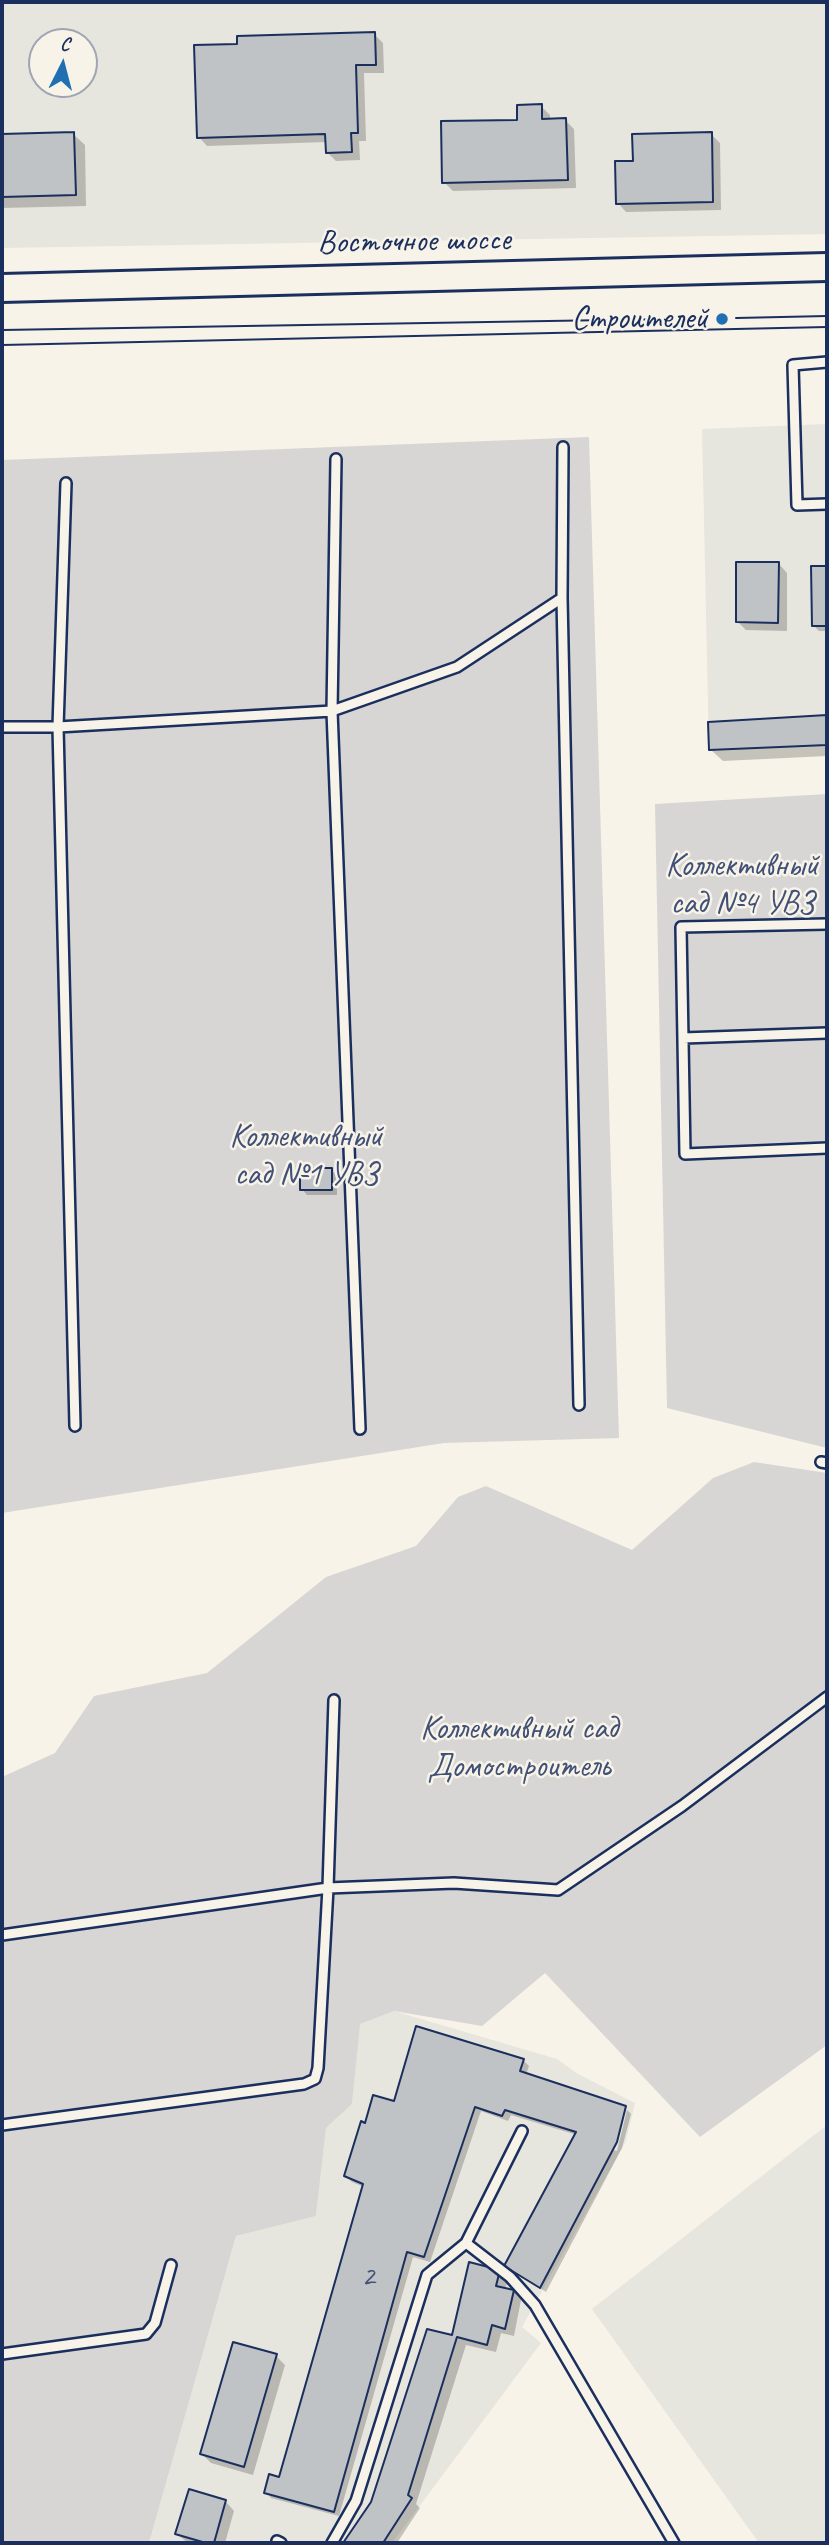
<!DOCTYPE html>
<html>
<head>
<meta charset="utf-8">
<style>
	body { margin:0 }
	#map { position:relative; width:829px; height:2545px; overflow:hidden; background:#f7f3e8; font-family:Caveat,sans-serif }
	canvas { display:block }
	.frame { position:absolute; inset:0; border:4px solid #1b2f5e; pointer-events:none }
	.north { position:absolute; left:28px; top:28px; width:70px; height:70px; box-sizing:border-box; background:#f7f3e8; border:2px solid #9fa5b1; border-radius:50%; rotate:6deg; font-size:19px; font-weight:700; line-height:28px; text-align:center; color:#1b2f5e }
	.north::after { content:''; display:block; margin:auto; width:24px; height:32px; background:#1f6fb2; clip-path:polygon(50% 0,100% 100%,50% 72%,0 100%) }
</style>
</head>
<body>
<div id="map">
<canvas width="829" height="2545"></canvas>
<div class="frame"></div>
<div class="north">С</div>
</div>
<script>
const ctx = document.querySelector('canvas').getContext('2d');
ctx.lineJoin = 'round';
function paint(path, color) { ctx.fillStyle = color; ctx.fill(path, 'evenodd'); }
const shape = rows => new Path2D(rows.map(r => 'M' + r).join(''));
function strokePath(path, color, width, dash) { ctx.strokeStyle = color; ctx.lineWidth = width; ctx.lineCap = dash ? 'butt' : 'round'; ctx.setLineDash(dash || []); ctx.stroke(path); }
function label(font, color, halo, rows, align = 'center') {
  ctx.font = font + ' Caveat,sans-serif'; ctx.lineWidth = 5; ctx.setLineDash([]); ctx.textBaseline = 'middle'; ctx.strokeStyle = halo; ctx.fillStyle = color; for (const [text, x, y, turn = 0] of rows) {
    ctx.save(); ctx.translate(x, y); ctx.rotate((+turn || 0) * Math.PI / 180); ctx.textAlign = isNaN(turn) ? turn : align; if (halo) ctx.strokeText(text, 0, 0); ctx.fillText(text, 0, 0); ctx.restore();
  }
}
paint(shape([
	[2,2,827,2,827,234,2,248],
	[42,42,84,42,84,84,42,84],
	[827,424,827,745,709,750,702,429],
	[394,2011,557,2059,578,2074,635,2103,626,2141,522,2327,541,2343,392,2543,149,2543,236,2236,316,2216,326,2128,352,2104,359,2024],
	[827,2125,827,2543,759,2543,592,2309]
]), '#e6e5de');
paint(shape([
	[589,437,619,1438,444,1443,2,1513,2,460],
	[827,794,827,1448,667,1408,655,804],
	[754,1462,827,1473,827,2045,700,2137,545,1973,482,2026,394,2011,360,2024,352,2104,326,2128,316,2216,236,2236,149,2543,2,2543,2,1777,55,1753,94,1696,207,1673,326,1577,416,1546,458,1497,486,1486,632,1550,713,1478]
]), '#d7d6d4');
paint(shape([
	[2,2,4,2,4,35,2,34],
	[374,34,383,43,384,73,364,73,366,141,359,141,360,160,336,161,327,152,327,142,207,146,199,137],
	[541,106,550,115,550,121,565,120,574,129,576,188,453,191,444,182],
	[73,134,85,145,86,206,2,208,2,136],
	[711,134,720,143,721,210,626,212,618,203,635,162],
	[779,564,787,573,787,631,746,630,737,621],
	[813,568,827,568,827,631,819,631,814,626],
	[827,717,827,756,723,761,711,750,709,723],
	[331,1170,337,1175,337,1195,307,1195,302,1189],
	[523,2060,529,2066,526,2075,626,2109,624,2109,613,2150,617,2151,627,2110,631,2114,622,2148,546,2292,506,2266,577,2135,511,2115,508,2121,481,2111,430,2262,413,2257,339,2516,271,2498,266,2492,280,2479,364,2187,352,2182,346,2176,366,2125,395,2103],
	[499,2271,508,2280,505,2290,513,2291,521,2300,514,2336,501,2333,496,2352,466,2345,416,2504,420,2508,397,2543,345,2543,373,2503,453,2338],
	[276,2356,285,2365,253,2475,211,2463,202,2454],
	[190,2491,226,2502,234,2511,225,2543,188,2543,177,2534]
]), '#0003');
const building = shape([
	[375,32,376,65,356,65,358,133,351,133,352,152,326,153,325,134,197,138,194,45,237,44,237,36,375,32],
	[542,104,542,119,566,118,568,180,442,183,441,121,517,120,517,105,542,104],
	[74,132,76,195,2,197,2,134,74,132],
	[712,132,713,202,616,204,615,161,633,161,632,134,712,132],
	[736,562,779,562,778,623,736,622,736,562],
	[811,566,827,566,827,626,812,626,811,566],
	[827,715,827,745,709,750,708,722,827,715],
	[300,1168,332,1168,332,1190,300,1190,300,1168],
	[416,2026,524,2059,520,2071,626,2106,617,2142,540,2288,504,2266,576,2132,505,2110,502,2116,475,2107,424,2257,407,2252,334,2512,264,2493,269,2474,279,2477,363,2184,344,2176,361,2121,365,2123,373,2095,394,2101,416,2026],
	[469,2262,500,2270,496,2286,514,2290,505,2329,492,2325,487,2345,457,2337,408,2495,412,2498,383,2543,343,2543,371,2502,427,2329,452,2335,469,2262],
	[233,2342,277,2354,244,2467,200,2454,233,2342],
	[189,2489,226,2500,214,2543,206,2543,175,2534,189,2489]
]);
paint(building, '#c0c3c5');
strokePath(building, '#1b2f5e', 2);
const service = shape([
	[827,362,793,365,797,505,827,504],
	[563,447,562,598,579,1405],
	[336,459,332,711,360,1429],
	[66,483,58,727,75,1426],
	[2,727,58,727,332,711,457,667,562,598],
	[827,924,681,927,685,1154,827,1148],
	[683,1038,827,1033],
	[821,1462,827,1463],
	[2,1935,328,1888,454,1883,558,1890,682,1806,827,1697],
	[2,2125,304,2084,315,2079,318,2068,328,1888,334,1700],
	[466,2243,510,2277,535,2305,674,2543],
	[2,2354,146,2334,155,2323,171,2265],
	[277,2541,281,2543],
	[332,2543,356,2501,427,2275,466,2243,522,2131]
]);
const primary = shape([
	[2,288,827,267]
]);
strokePath(service, '#1b2f5e', 14);
strokePath(primary, '#1b2f5e', 32);
strokePath(service, '#f7f3e8', 9);
strokePath(primary, '#f7f3e8', 26);
strokePath(shape([
	[736,318,827,316],
	[2,330,670,319],
	[2,345,827,327]
]), '#1b2f5e', 2);
for (const [x, y, r, color] of [
	[722,319,7,"#1f6fb2"]
]) { const dot = new Path2D(); dot.arc(x, y, r, 0, 2 * Math.PI); ctx.fillStyle = color; ctx.fill(dot); strokePath(dot, '#f7f3e8', 2.5); }
label('30px', '#445478', null, [
	["2",368,2277]
]);
label('33px', '#1b2f5e', '#f7f3e8', [
	["Восточное шоссе",414,242,-1]
]);
label('33px', '#1b2f5e', '#f7f3e8', [
	["Строителей",708,319]
], 'right');
label('33px', '#415076', '#f7f3e8', [
	["Коллективный",742,866],
	["сад №4 УВЗ",742,904],
	["Коллективный",306,1137],
	["сад №1 УВЗ",306,1175],
	["Коллективный сад",519,1729],
	["Домостроитель",519,1767]
]);
</script>
</body>
</html>
